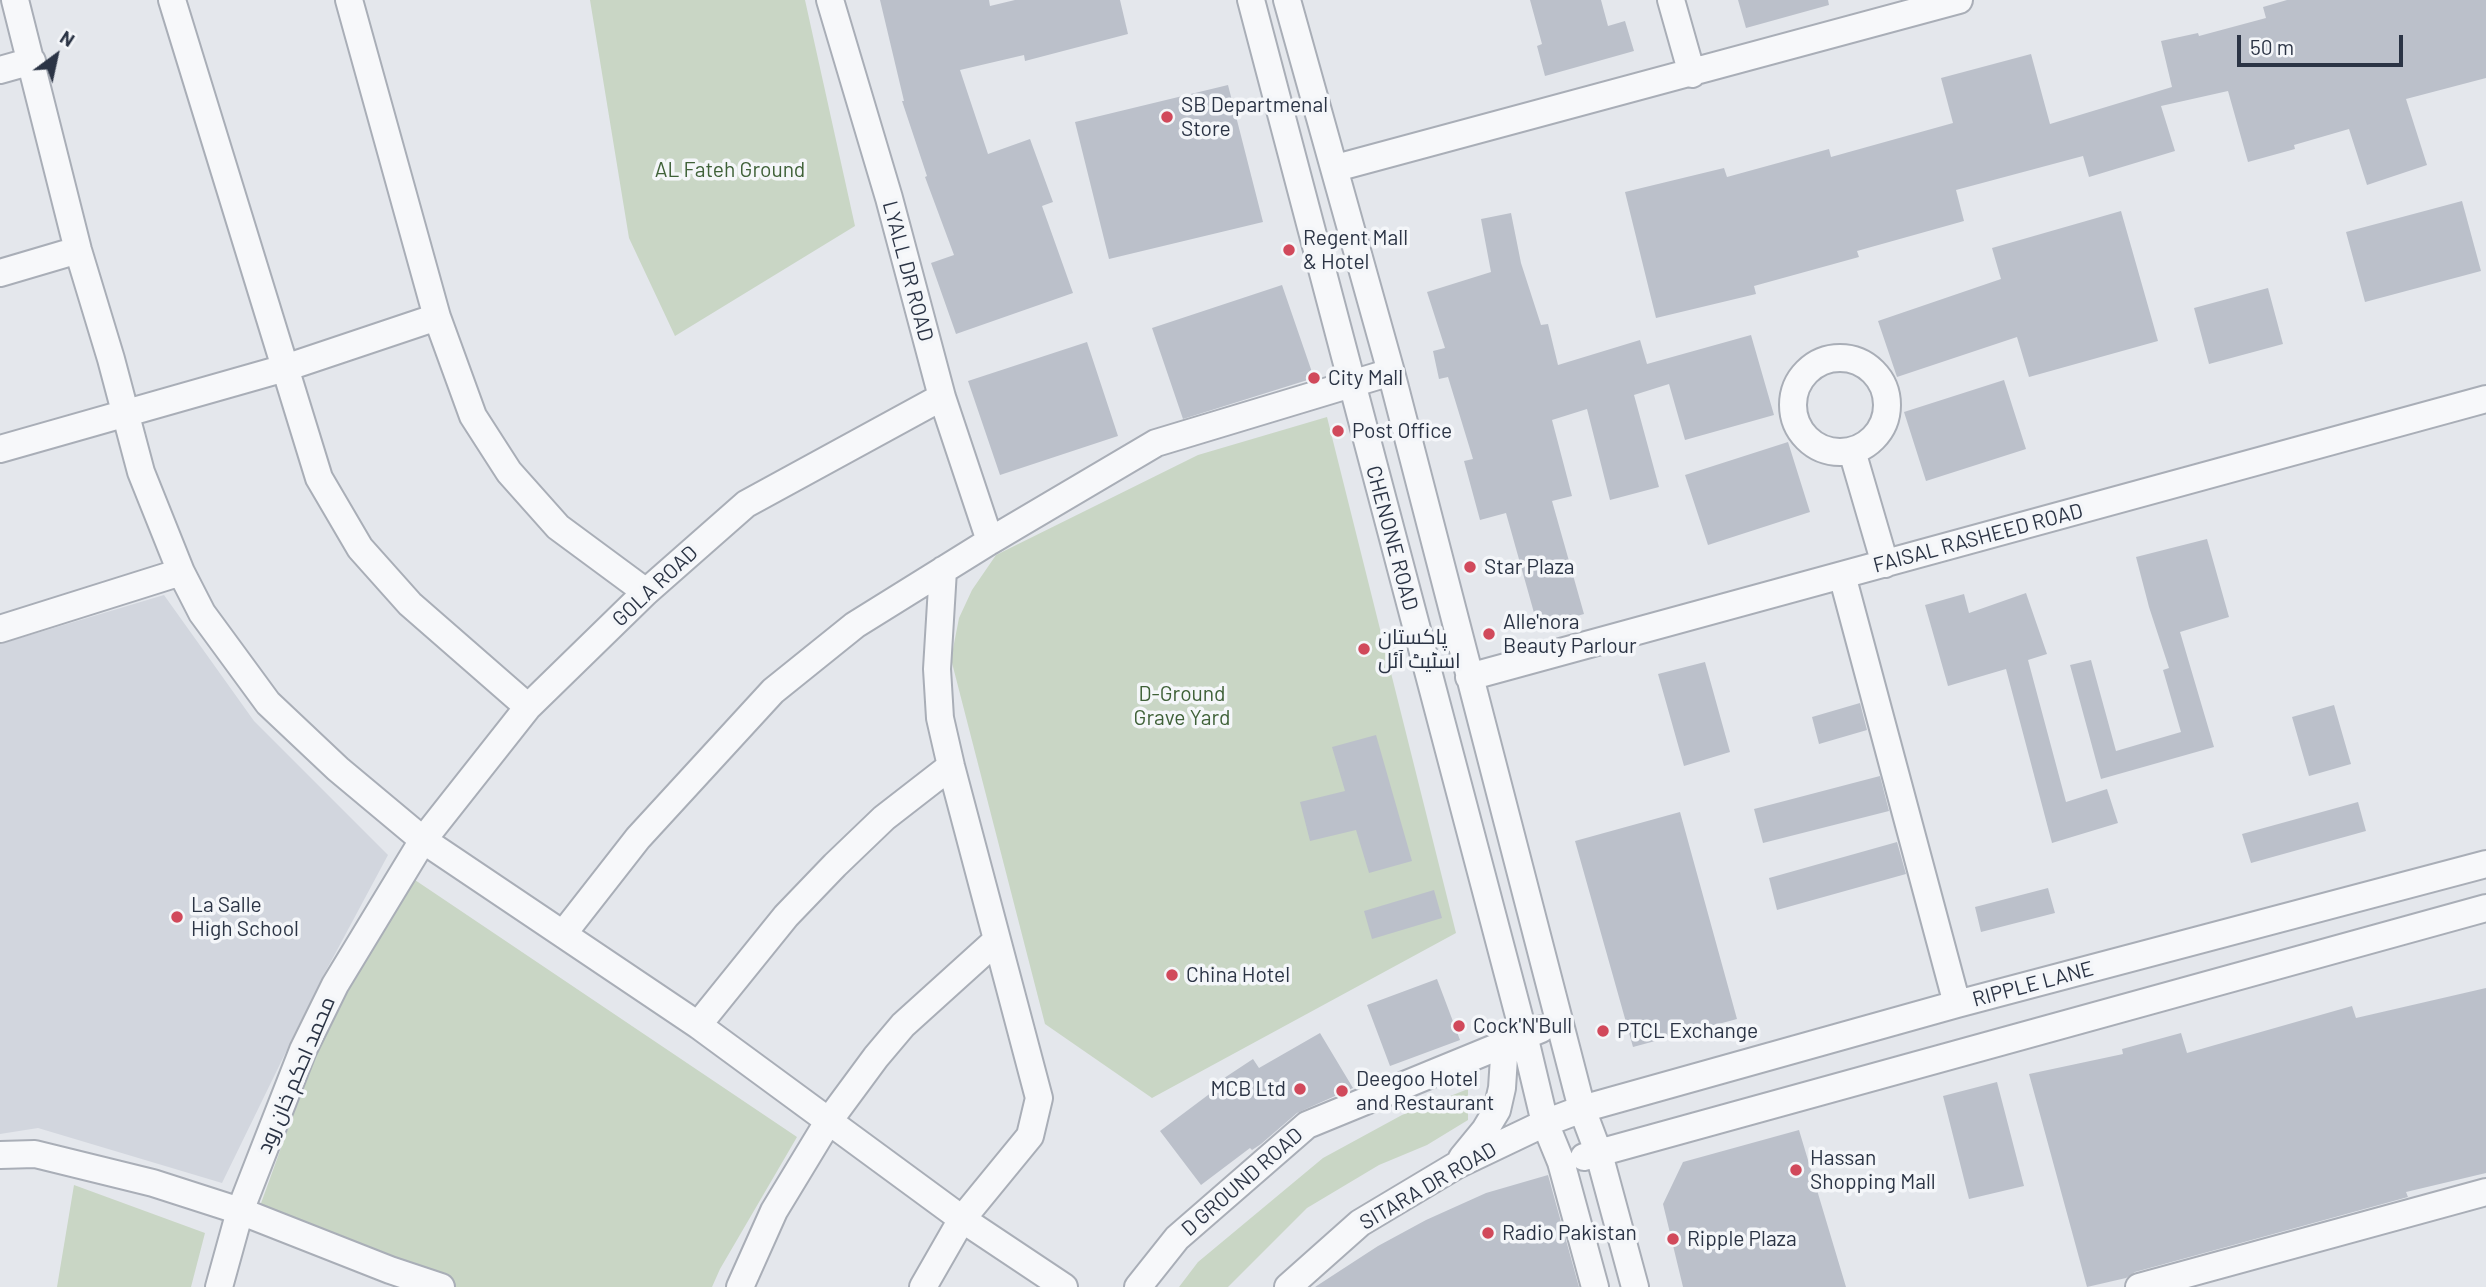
<!DOCTYPE html>
<html>
<head>
<meta charset="utf-8">
<style>
	body { margin:0 }
	#map { position:relative; width:2486px; height:1287px; overflow:hidden; background:#e4e7ec; font-family:Barlow,sans-serif }
	canvas { display:block }
	.north { position:absolute; left:21px; top:21px; width:70px; height:70px; -webkit-text-stroke:5px #f4f6f9; paint-order:stroke; rotate:33deg; font-size:19px; font-weight:700; line-height:28px; text-align:center; color:#2b3445 }
	.north::after { content:''; display:block; margin:auto; width:24px; height:32px; background:#2b3445; clip-path:polygon(50% 0,100% 100%,50% 72%,0 100%) }
	.scale { position:absolute; left:2237px; top:35px; width:166px; height:32px; box-sizing:border-box; border:4px solid #2b3445; border-top:0; padding-left:9px; font-size:21px; line-height:24px; white-space:nowrap; color:#2b3445; -webkit-text-stroke:5px #f4f6f9; paint-order:stroke }
</style>
</head>
<body>
<div id="map">
<canvas width="2486" height="1287"></canvas>
<div class="north">N</div>
<div class="scale">50 m</div>
</div>
<script>
const ctx = document.querySelector('canvas').getContext('2d');
ctx.lineJoin = 'round';
function paint(path, color) { ctx.fillStyle = color; ctx.fill(path, 'evenodd'); }
const shape = rows => new Path2D(rows.map(r => 'M' + r).join(''));
function strokePath(path, color, width, dash) { ctx.strokeStyle = color; ctx.lineWidth = width; ctx.lineCap = dash ? 'butt' : 'round'; ctx.setLineDash(dash || []); ctx.stroke(path); }
function label(font, color, halo, rows, align = 'center') {
  ctx.font = font + ' Barlow,Cairo,sans-serif'; ctx.lineWidth = 7; ctx.setLineDash([]); ctx.textBaseline = 'middle'; ctx.strokeStyle = halo; ctx.fillStyle = color; for (const [text, x, y, turn = 0] of rows) {
    ctx.save(); ctx.translate(x, y); ctx.rotate((+turn || 0) * Math.PI / 180); ctx.textAlign = isNaN(turn) ? turn : align; if (halo) ctx.strokeText(text, 0, 0); ctx.fillText(text, 0, 0); ctx.restore();
  }
}
paint(shape([
	[164,595,254,721,388,855,321,980,222,1183,38,1128,0,1134,0,644]
]), '#d2d6de');
paint(shape([
	[590,0,805,0,855,226,675,336,629,238],
	[1327,417,1456,933,1152,1098,1045,1024,951,659,959,618,972,590,996,555,1198,455],
	[412,878,797,1137,720,1269,712,1287,450,1287,256,1217,322,1035],
	[1468,1089,1468,1120,1427,1145,1379,1165,1307,1208,1228,1287,1179,1287,1198,1262,1323,1158,1402,1115],
	[74,1185,205,1233,191,1287,57,1287]
]), '#c9d6c5');
paint(shape([
	[880,0,989,0,990,6,1015,0,1120,0,1128,34,1025,61,1024,55,960,70,988,154,1030,139,1053,202,1042,206,1073,293,956,334,931,263,954,255,925,177,927,176,902,101,904,101],
	[1530,0,1601,0,1608,26,1625,21,1634,51,1545,76,1537,46,1542,44],
	[1738,0,1828,0,1829,5,1746,28],
	[2287,0,2486,0,2486,78,2406,99,2427,165,2367,185,2349,129,2294,145,2295,149,2248,162,2228,91,2161,106,2175,151,2089,177,2083,156,1956,190,1964,221,1857,251,1859,257,1754,286,1756,294,1656,318,1625,192,1724,168,1727,177,1829,149,1831,157,1953,123,1941,78,2031,54,2050,124,2172,87,2161,41,2198,33,2199,36,2266,18,2263,7],
	[1228,85,1263,222,1109,259,1075,122],
	[2462,201,2481,271,2365,302,2346,232],
	[2121,211,2158,341,2029,377,2017,337,1897,377,1878,321,2001,279,1992,248],
	[1511,213,1521,263,1541,325,1548,324,1558,365,1640,340,1647,364,1751,335,1774,415,1685,440,1669,384,1634,395,1659,487,1610,500,1587,409,1552,420,1572,496,1552,501,1584,614,1538,627,1506,513,1480,520,1464,461,1473,459,1448,377,1439,379,1433,351,1445,348,1427,292,1491,272,1481,219],
	[1282,285,1314,378,1183,419,1152,328],
	[2268,288,2283,344,2209,364,2194,308],
	[1087,342,1118,436,1000,475,968,381],
	[2004,380,2026,449,1926,481,1904,412],
	[1788,442,1810,512,1708,545,1685,475],
	[2207,539,2229,617,2180,632,2214,747,2101,779,2070,665,2091,660,2116,751,2181,732,2163,670,2169,668,2149,607,2136,557],
	[2026,593,2047,654,2028,660,2066,802,2107,789,2118,823,2052,843,2006,669,1948,686,1925,605,1964,594,1969,613],
	[1705,662,1730,752,1684,766,1658,674],
	[1860,703,1867,730,1819,744,1812,717],
	[2334,705,2351,764,2309,776,2292,717],
	[1376,735,1412,861,1369,873,1356,830,1310,841,1300,802,1345,791,1332,747],
	[1880,776,1889,811,1763,843,1754,809],
	[2358,802,2366,831,2251,863,2242,834],
	[1680,812,1737,1019,1633,1047,1575,841],
	[1897,842,1906,874,1777,910,1769,878],
	[2048,888,2055,913,1981,932,1975,907],
	[1434,890,1442,918,1372,939,1364,911],
	[1437,979,1460,1040,1390,1066,1367,1005],
	[2486,988,2486,1173,2406,1192,2408,1197,2135,1272,2126,1278,2087,1287,2029,1074,2123,1054,2122,1049,2181,1033,2187,1053,2352,1006,2356,1018],
	[1320,1033,1353,1088,1297,1113,1261,1144,1252,1150,1250,1148,1201,1185,1160,1131,1212,1092,1209,1088,1253,1059,1259,1068],
	[1997,1082,2024,1186,1969,1199,1943,1096],
	[1799,1130,1846,1287,1683,1287,1663,1204,1683,1162],
	[1548,1175,1579,1287,1315,1287,1378,1246,1426,1220,1486,1193]
]), '#bbc0ca');
const minor = shape([
	[15,0,78,250,111,359,141,472,181,572,202,613,268,703,338,769,423,840,698,1025,962,1219,1064,1287],
	[172,0,319,478,360,548,410,604,528,707],
	[349,0,437,317,473,416,509,472,558,527,646,592],
	[830,0,889,198,942,397,990,541],
	[1251,0,1524,1035,1545,1123,1561,1162,1595,1287],
	[1287,0,1391,372,1582,1109,1599,1154,1635,1287],
	[1671,0,1692,74],
	[0,70,32,61],
	[1336,168,1959,0],
	[0,273,78,250],
	'1793 405a47 47 0 1 1 94 0a47 47 0 1 1-94 0Z',
	[0,449,285,368,437,317],
	[1852,451,1885,564],
	[1842,575,1957,1004],
	[0,629,181,572],
	[1469,677,2486,399],
	[563,934,638,838,773,691,855,625,990,541,1156,443,1391,372],
	[698,1025,786,916,835,865,884,818,951,766],
	[0,1155,35,1154,153,1183,240,1211,390,1270,441,1287],
	[1584,1157,2486,908],
	[1462,1158,1485,1130,1497,1110,1502,1088,1505,1042],
	[219,1287,240,1211,303,1050,335,985,423,840,528,707,646,592,746,504,942,397],
	[740,1287,774,1211,828,1122,876,1057,903,1025,997,940],
	[923,1287,962,1219,1030,1136,1039,1098,951,766,940,718,937,669,943,570],
	[1138,1287,1177,1238,1307,1125,1541,1029],
	[1288,1287,1360,1223,1457,1165,1545,1123,1582,1109,1957,1004,2486,864],
	[2139,1287,2486,1192]
]);
strokePath(minor, '#a9aeb7', 30);
strokePath(minor, '#f7f8fa', 26);
for (const [x, y, r, color] of [
	[1167,117,7,"#d1495b"],
	[1289,250,7,"#d1495b"],
	[1314,378,7,"#d1495b"],
	[1338,431,7,"#d1495b"],
	[1470,567,7,"#d1495b"],
	[1489,634,7,"#d1495b"],
	[1364,649,7,"#d1495b"],
	[177,917,7,"#d1495b"],
	[1172,975,7,"#d1495b"],
	[1459,1026,7,"#d1495b"],
	[1603,1031,7,"#d1495b"],
	[1300,1089,7,"#d1495b"],
	[1342,1091,7,"#d1495b"],
	[1796,1170,7,"#d1495b"],
	[1488,1233,7,"#d1495b"],
	[1673,1239,7,"#d1495b"]
]) { const dot = new Path2D(); dot.arc(x, y, r, 0, 2 * Math.PI); ctx.fillStyle = color; ctx.fill(dot); strokePath(dot, '#f4f6f9', 2.5); }
label('21px', '#2b3445', '#f4f6f9', [
	["SB Departmenal",1181,105],
	["Store",1181,129],
	["Regent Mall",1303,238],
	["& Hotel",1303,262],
	["City Mall",1328,378],
	["Post Office",1352,431],
	["Star Plaza",1484,567],
	["Alle'nora",1503,622],
	["Beauty Parlour",1503,646],
	["پاکستان",1378,637],
	["اسٹیٹ آئل",1378,661],
	["La Salle",191,905],
	["High School",191,929],
	["China Hotel",1186,975],
	["Cock'N'Bull",1473,1026],
	["PTCL Exchange",1617,1031],
	["Deegoo Hotel",1356,1079],
	["and Restaurant",1356,1103],
	["MCB Ltd",1286,1089,"right"],
	["Hassan",1810,1158],
	["Shopping Mall",1810,1182],
	["Radio Pakistan",1502,1233],
	["Ripple Plaza",1687,1239]
], 'left');
label('21px', '#3f6138', '#f4f6f9', [
	["AL Fateh Ground",730,170],
	["D-Ground",1182,694],
	["Grave Yard",1182,718]
]);
label('21px', '#2b3445', '#f4f6f9', [
	["LYALL DR ROAD",908,271,75],
	["CHENONE ROAD",1392,538,75],
	["FAISAL RASHEED ROAD",1978,538,-15],
	["GOLA ROAD",655,586,-43],
	["RIPPLE LANE",2033,984,-15],
	["محمد احكم خان رود",296,1075,-67],
	["D GROUND ROAD",1242,1182,-41],
	["SITARA DR ROAD",1428,1186,-30]
]);
</script>
</body>
</html>
